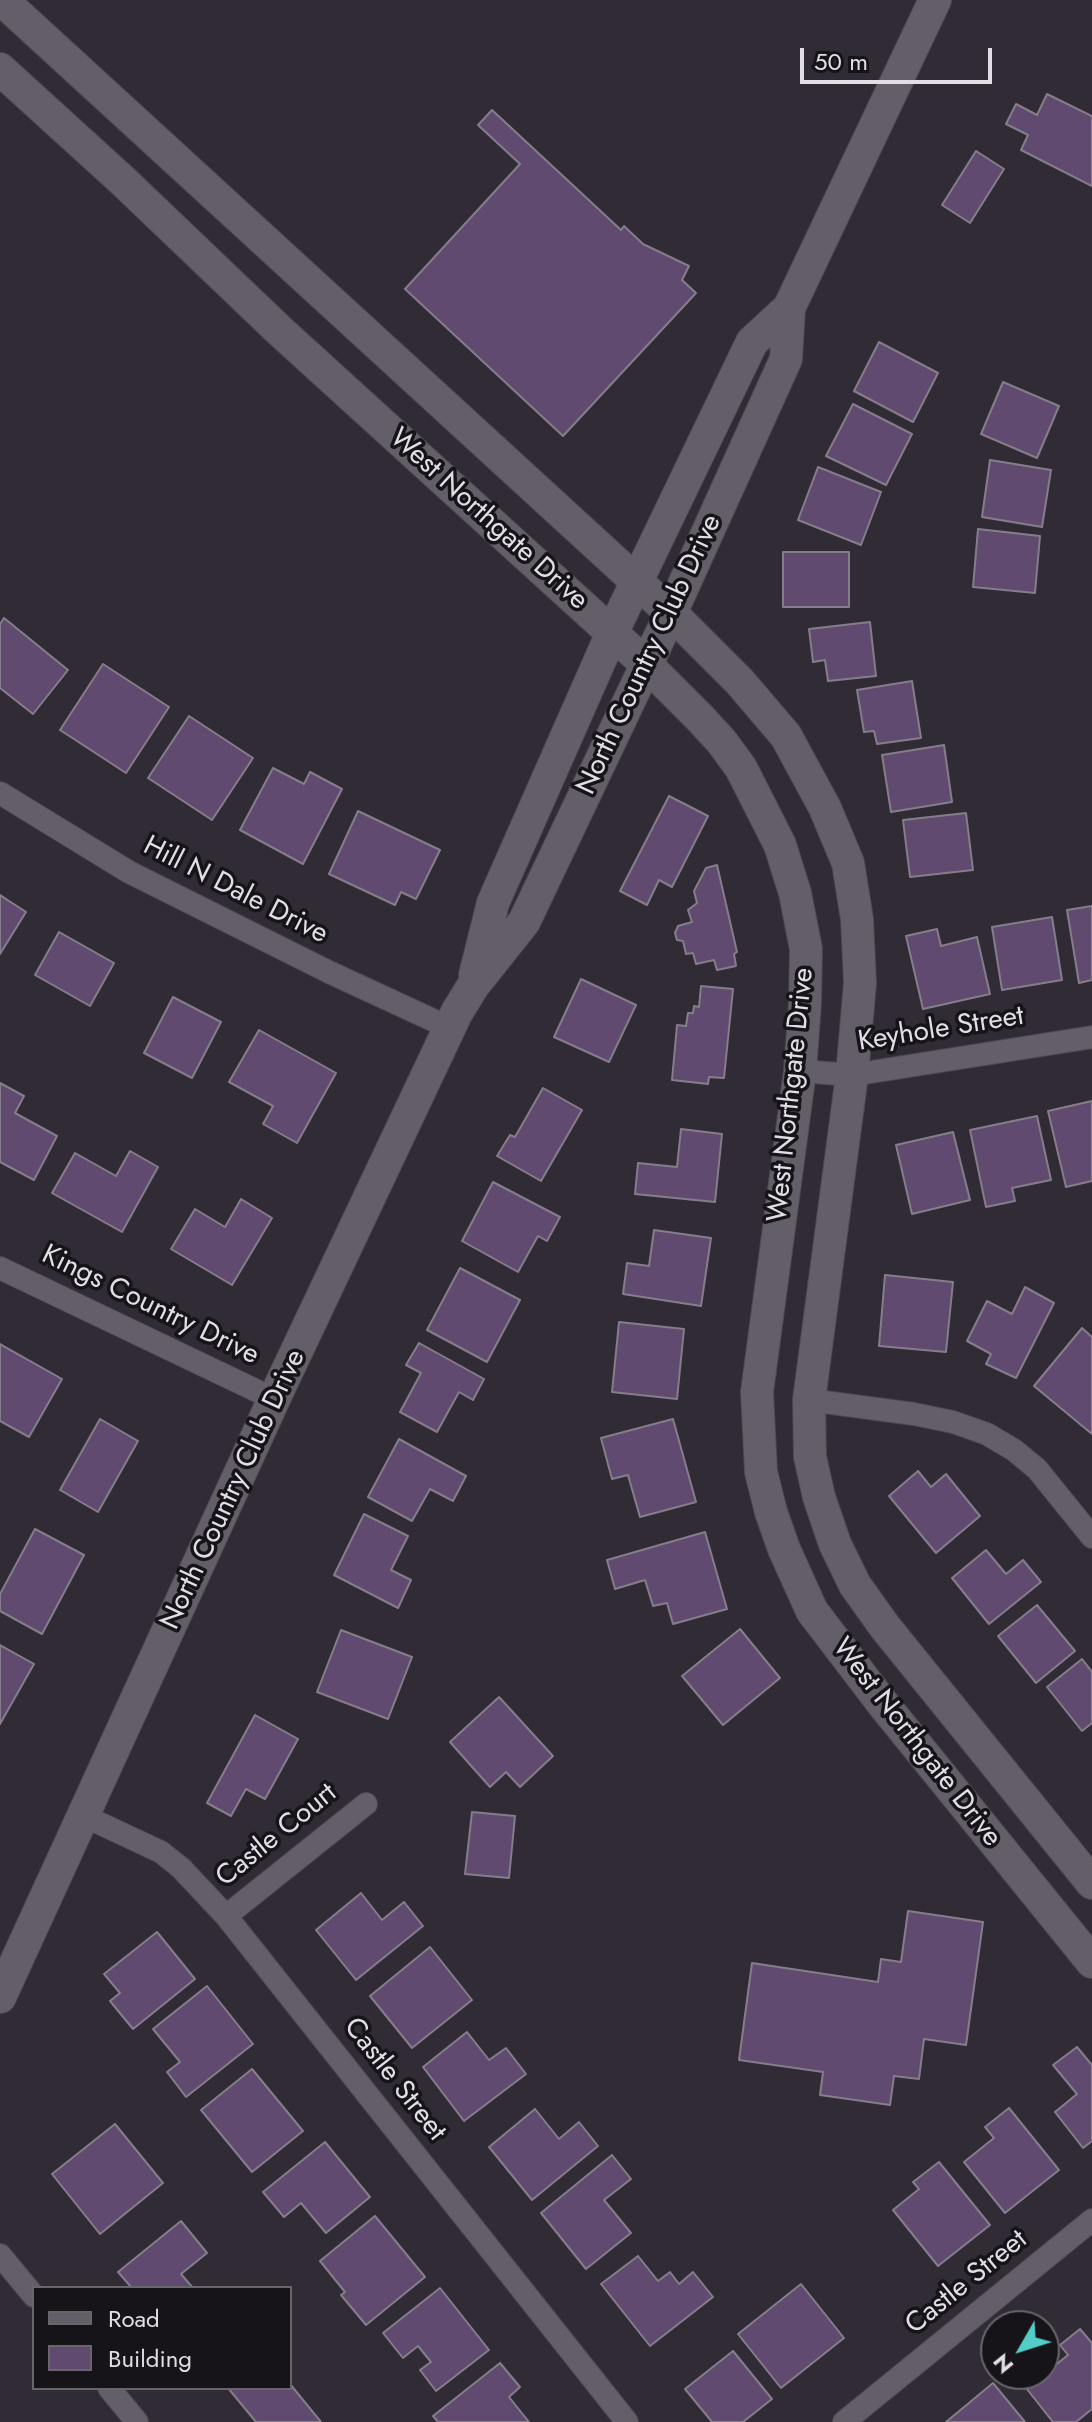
<!DOCTYPE html>
<html>
<head>
<meta charset="utf-8">
<style>
	body { margin:0 }
	#map { position:relative; width:1092px; height:2422px; overflow:hidden; background:#302b35; font-family:Jost,sans-serif }
	canvas { display:block }
	.legend { position:absolute; left:32px; top:2286px; width:260px; height:104px; box-sizing:border-box; background:#171419; border:2px solid #68656b; margin:0; padding:10px 14px; list-style:none; font-size:24px; color:#e1dee5 }
	.legend li { display:flex; align-items:center; gap:16px; height:40px }
	.legend b { width:40px; border:2px solid #68656b }
	.north { position:absolute; left:980px; top:2310px; width:80px; height:80px; box-sizing:border-box; background:#171419; border:2px solid #68656b; border-radius:50%; rotate:231deg; font-size:22px; font-weight:700; line-height:32px; text-align:center; color:#e1dee5 }
	.north::after { content:''; display:block; margin:auto; width:28px; height:36px; background:#53cdc9; clip-path:polygon(50% 0,100% 100%,50% 72%,0 100%) }
	.scale { position:absolute; left:800px; top:48px; width:192px; height:36px; box-sizing:border-box; border:4px solid #e1dee5; border-top:0; padding-left:10px; font-size:24px; line-height:28px; white-space:nowrap; color:#e1dee5; -webkit-text-stroke:6px #171419; paint-order:stroke }
</style>
</head>
<body>
<div id="map">
<canvas width="1092" height="2422"></canvas>
<ul class="legend">
<li><b style="height:10px;background:#645e69"></b>Road</li>
<li><b style="height:22px;background:#604a70"></b>Building</li>
</ul>
<div class="north">N</div>
<div class="scale">50 m</div>
</div>
<script>
const ctx = document.querySelector('canvas').getContext('2d');
ctx.lineJoin = 'round';
function paint(path, color) { ctx.fillStyle = color; ctx.fill(path, 'evenodd'); }
const shape = rows => new Path2D(rows.map(r => 'M' + r).join(''));
function strokePath(path, color, width, dash) { ctx.strokeStyle = color; ctx.lineWidth = width; ctx.lineCap = dash ? 'butt' : 'round'; ctx.setLineDash(dash || []); ctx.stroke(path); }
function label(font, color, halo, rows, align = 'center') {
  ctx.font = font + ' Jost,sans-serif'; ctx.lineWidth = 7; ctx.setLineDash([]); ctx.textBaseline = 'middle'; ctx.strokeStyle = halo; ctx.fillStyle = color; for (const [text, x, y, turn = 0] of rows) {
    ctx.save(); ctx.translate(x, y); ctx.rotate((+turn || 0) * Math.PI / 180); ctx.textAlign = isNaN(turn) ? turn : align; if (halo) ctx.strokeText(text, 0, 0); ctx.fillText(text, 0, 0); ctx.restore();
  }
}
const building = shape([
	[1047,94,1092,116,1092,186,1021,150,1028,135,1006,124,1016,104,1037,115,1047,94],
	[492,110,621,230,624,226,643,244,689,266,682,280,696,293,563,436,405,289,520,164,478,125,492,110],
	[976,151,1004,169,970,223,942,205,976,151],
	[879,342,938,373,913,422,854,391,879,342],
	[1003,382,1059,406,1037,458,981,434,1003,382],
	[853,404,912,434,886,485,826,456,853,404],
	[990,460,1051,470,1042,527,982,517,990,460],
	[818,467,881,492,861,545,798,520,818,467],
	[978,529,1040,536,1035,593,973,587,978,529],
	[783,552,849,552,849,607,783,607,783,552],
	[4,618,68,670,33,714,0,688,0,624,4,618],
	[870,622,876,676,828,681,825,660,813,662,809,629,870,622],
	[103,664,169,707,126,773,60,730,103,664],
	[912,681,921,738,877,744,874,731,864,732,857,690,912,681],
	[189,716,253,758,212,820,148,778,189,716],
	[944,745,952,802,891,812,882,755,944,745],
	[273,768,304,784,310,772,342,789,303,864,240,830,273,768],
	[669,796,708,816,672,887,659,880,647,905,620,891,669,796],
	[358,811,440,850,416,899,401,892,395,905,329,874,358,811],
	[966,813,973,870,910,877,903,820,966,813],
	[717,865,737,952,734,954,736,966,717,970,714,960,696,964,693,953,686,954,683,941,677,940,675,933,678,926,692,922,688,910,697,903,694,891,706,868,717,865],
	[0,895,26,912,0,954,0,895],
	[1092,906,1092,980,1079,983,1067,910,1092,906],
	[1052,917,1062,980,1002,990,992,927,1052,917],
	[937,929,941,946,977,937,990,994,923,1009,906,936,937,929],
	[59,932,114,963,90,1006,35,975,59,932],
	[581,979,636,1005,609,1062,554,1037,581,979],
	[701,986,733,989,724,1078,709,1077,708,1084,672,1080,677,1025,686,1026,688,1013,693,1013,694,1006,699,1007,701,986],
	[173,997,221,1022,192,1078,144,1053,173,997],
	[259,1030,336,1073,297,1143,263,1124,273,1106,229,1082,259,1030],
	[0,1083,24,1096,15,1113,57,1136,34,1180,0,1162,0,1083],
	[543,1088,582,1110,541,1181,497,1156,510,1135,515,1137,543,1088],
	[1092,1101,1092,1181,1066,1187,1048,1111,1092,1101],
	[1037,1116,1051,1180,1012,1188,1015,1201,986,1207,970,1130,1037,1116],
	[681,1129,722,1134,715,1202,635,1194,638,1163,677,1167,681,1129],
	[953,1132,970,1200,912,1214,896,1145,953,1132],
	[130,1151,158,1167,122,1232,52,1193,75,1153,116,1176,130,1151],
	[493,1182,560,1217,547,1241,538,1236,518,1272,462,1241,493,1182],
	[241,1199,272,1218,232,1285,171,1249,195,1209,225,1227,241,1199],
	[654,1230,711,1238,701,1306,623,1294,627,1263,649,1266,654,1230],
	[460,1268,520,1300,487,1362,427,1330,460,1268],
	[885,1275,953,1282,946,1352,879,1346,885,1275],
	[1025,1287,1054,1303,1016,1378,986,1364,991,1354,967,1341,987,1301,1012,1314,1025,1287],
	[619,1322,684,1329,677,1399,612,1392,619,1322],
	[1082,1328,1092,1337,1092,1434,1034,1386,1082,1328],
	[419,1343,484,1379,473,1400,459,1392,437,1432,400,1412,421,1373,406,1365,419,1343],
	[0,1344,62,1379,29,1437,0,1421,0,1344],
	[100,1419,138,1441,98,1512,60,1490,100,1419],
	[673,1419,696,1502,640,1517,628,1475,612,1479,601,1438,673,1419],
	[399,1439,466,1476,453,1501,430,1489,412,1521,368,1497,399,1439],
	[918,1471,931,1487,946,1474,980,1516,936,1553,889,1496,918,1471],
	[364,1514,408,1536,391,1570,411,1580,398,1608,334,1575,364,1514],
	[35,1529,84,1555,42,1634,0,1611,0,1594,35,1529],
	[705,1532,727,1609,673,1624,667,1603,653,1606,645,1580,615,1589,607,1560,705,1532],
	[986,1550,1006,1574,1023,1560,1041,1582,989,1624,952,1578,986,1550],
	[1037,1605,1075,1651,1036,1683,998,1636,1037,1605],
	[740,1629,780,1678,723,1725,682,1676,740,1629],
	[341,1630,412,1657,388,1719,317,1692,341,1630],
	[0,1645,34,1664,0,1724,0,1645],
	[1082,1659,1092,1672,1092,1723,1082,1731,1047,1687,1082,1659],
	[499,1697,553,1756,520,1787,506,1772,490,1787,450,1742,499,1697],
	[255,1715,298,1739,265,1799,246,1789,231,1816,207,1803,255,1715],
	[472,1812,515,1816,509,1878,465,1874,472,1812],
	[361,1893,382,1920,404,1902,423,1926,356,1980,316,1930,361,1893],
	[908,1911,983,1922,966,2045,924,2039,919,2079,894,2076,890,2105,820,2095,823,2072,739,2060,752,1963,878,1982,881,1959,901,1962,908,1911],
	[157,1932,195,1979,133,2029,110,2001,120,1993,104,1974,157,1932],
	[430,1947,472,2000,412,2048,370,1996,430,1947],
	[207,1986,253,2044,186,2097,167,2072,180,2062,153,2029,207,1986],
	[467,2032,489,2060,506,2048,526,2074,464,2121,423,2067,467,2032],
	[1077,2047,1092,2065,1092,2141,1083,2148,1055,2112,1077,2094,1053,2065,1077,2047],
	[252,2069,303,2131,252,2172,201,2110,252,2069],
	[1009,2108,1059,2170,1005,2213,964,2162,994,2138,985,2127,1009,2108],
	[535,2109,559,2139,579,2122,598,2146,532,2200,489,2147,535,2109],
	[115,2124,163,2183,100,2234,52,2174,115,2124],
	[325,2142,370,2197,326,2233,301,2203,284,2217,263,2192,325,2142],
	[612,2155,631,2179,604,2200,631,2233,586,2269,541,2213,612,2155],
	[939,2162,990,2225,938,2266,893,2210,919,2189,913,2182,939,2162],
	[375,2216,425,2277,366,2325,341,2295,345,2292,320,2261,375,2216],
	[181,2221,207,2253,181,2274,193,2288,132,2288,118,2272,181,2221],
	[638,2256,658,2281,670,2272,679,2284,693,2272,713,2297,650,2346,601,2284,638,2256],
	[801,2284,844,2338,781,2388,738,2334,801,2284],
	[440,2288,489,2350,436,2391,420,2370,431,2362,418,2346,403,2358,383,2333,440,2288],
	[1080,2329,1092,2343,1092,2409,1076,2422,1053,2422,1015,2374,1044,2374,1044,2355,1053,2367,1068,2355,1060,2345,1080,2329],
	[733,2351,772,2399,743,2422,712,2422,685,2389,733,2351],
	[500,2363,520,2387,509,2397,529,2422,438,2422,433,2416,500,2363],
	[993,2383,1025,2422,946,2422,993,2383],
	[290,2384,321,2422,256,2422,228,2388,290,2388,290,2384]
]);
paint(building, '#604a70');
strokePath(building, '#857e8a', 2);
const street = shape([
	[0,793,129,872,329,972,450,1028],
	[800,1071,852,1075,1092,1037],
	[0,1268,274,1399],
	[809,1400,914,1414,953,1422,987,1434,1014,1450,1037,1469,1092,1537],
	[82,1815,161,1852,181,1868,226,1916,627,2422],
	[226,1916,366,1804],
	[0,2255,34,2296],
	[109,2388,137,2422],
	[844,2422,1092,2220]
]);
const secondary = shape([
	[2,0,671,613,740,682,786,736,825,808,848,863,857,919,860,983,852,1075,809,1400,810,1457,819,1497,835,1544,855,1585,885,1627,1092,1883],
	[0,69,123,181,280,331,646,664,700,718,722,742,741,768,780,845,795,893,806,949,805,1003,800,1071,757,1392,761,1472,771,1512,784,1549,812,1611,883,1704,1092,1962],
	[475,975,493,903,612,633,752,342,789,308],
	[0,1997,274,1399,457,1012,473,986,524,922,671,613,786,359,789,308,935,0]
]);
strokePath(street, '#4c4850', 24);
strokePath(secondary, '#4c4850', 34);
strokePath(street, '#645e69', 22);
strokePath(secondary, '#645e69', 32);
label('28px', '#e1dee5', '#171419', [
	["West Northgate Drive",488,520,42],
	["North Country Club Drive",650,655,-65],
	["Hill N Dale Drive",235,891,27],
	["Keyhole Street",941,1030,-9],
	["West Northgate Drive",792,1095,-84],
	["Kings Country Drive",150,1306,26],
	["North Country Club Drive",234,1490,-65],
	["West Northgate Drive",916,1743,52],
	["Castle Court",277,1836,-39],
	["Castle Street",394,2080,52],
	["Castle Street",967,2283,-39]
]);
</script>
</body>
</html>
